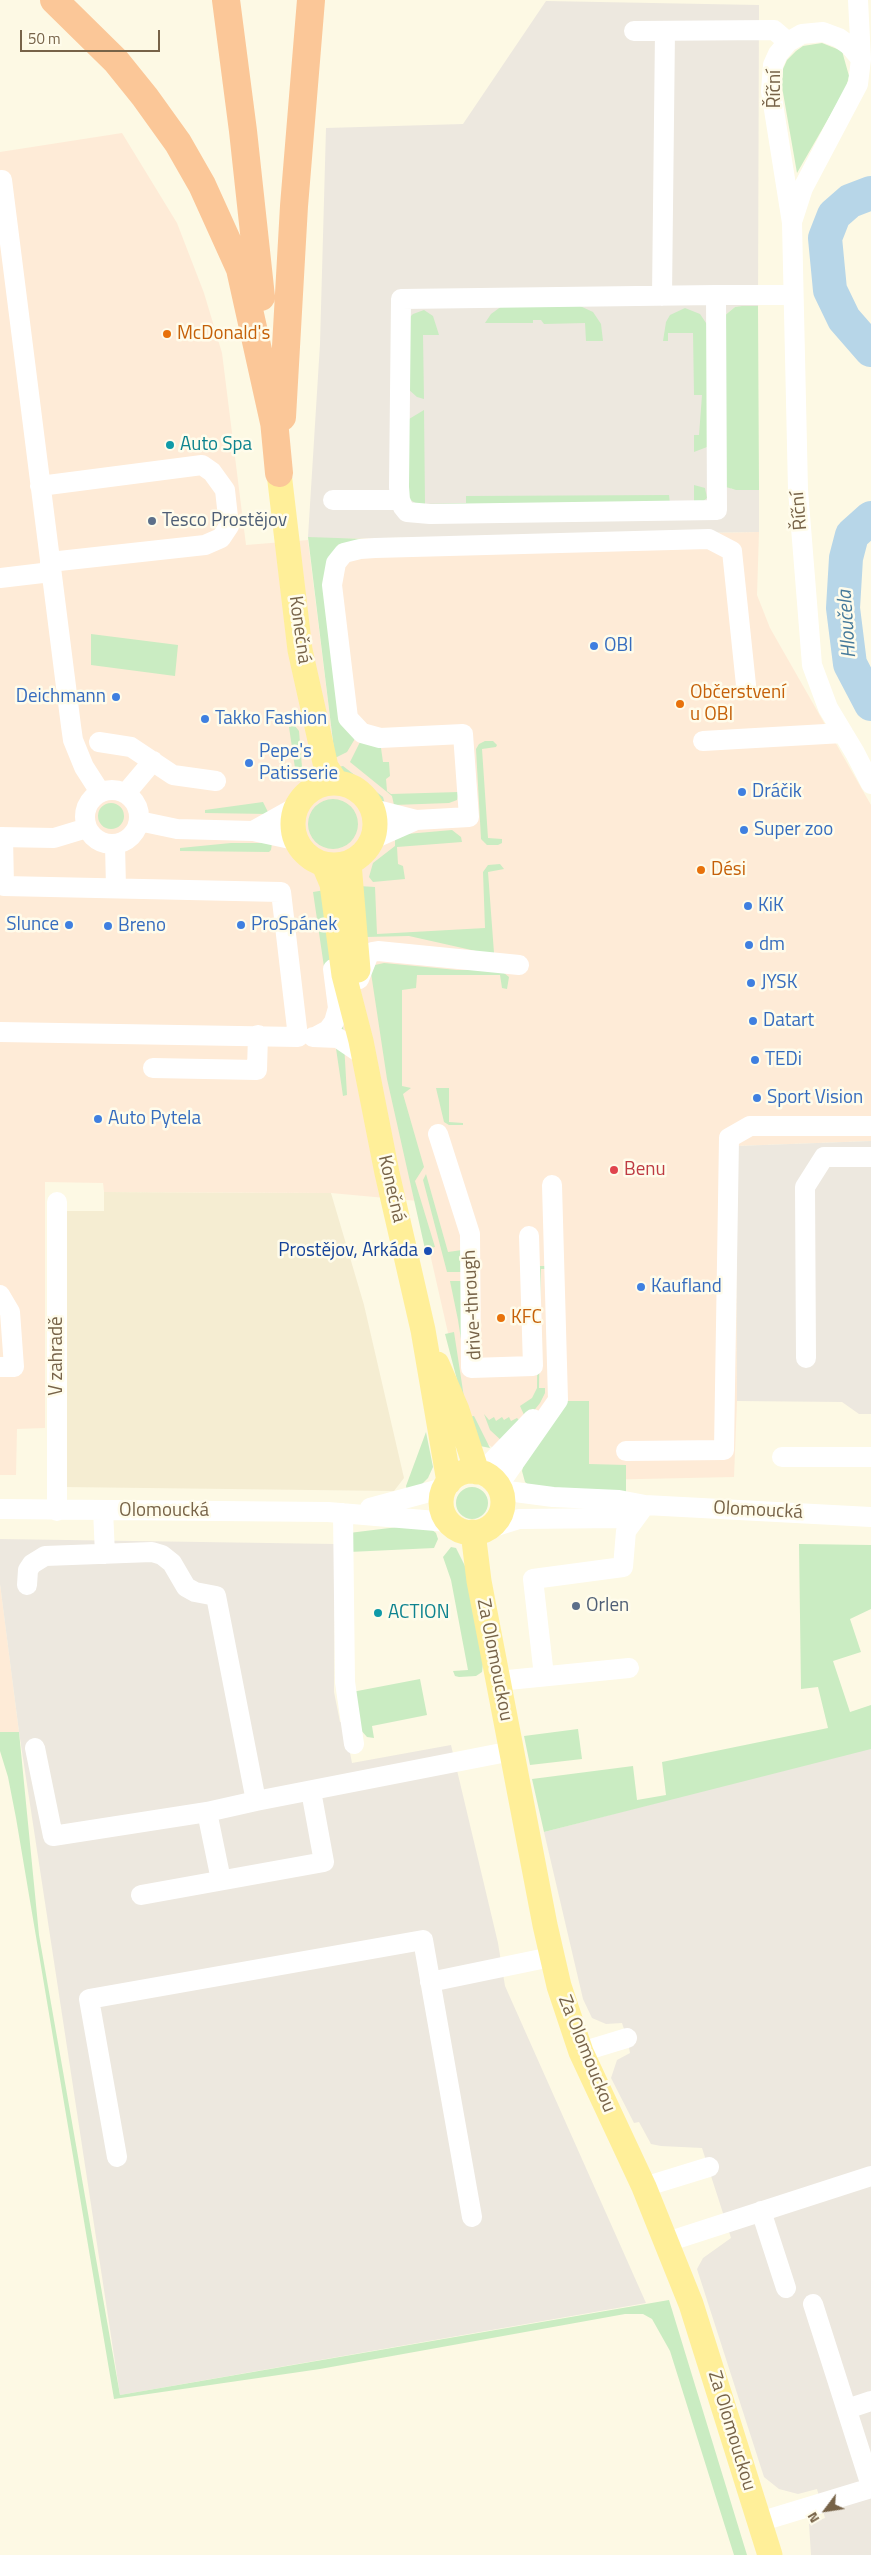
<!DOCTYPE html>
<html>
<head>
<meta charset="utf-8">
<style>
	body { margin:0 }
	#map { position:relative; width:871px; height:2555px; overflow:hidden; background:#fdf9e4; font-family:"Titillium Web",sans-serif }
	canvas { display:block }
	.north { position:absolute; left:801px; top:2485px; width:50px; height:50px; -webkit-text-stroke:4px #fffceb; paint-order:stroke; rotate:239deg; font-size:14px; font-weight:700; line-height:20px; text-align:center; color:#776348 }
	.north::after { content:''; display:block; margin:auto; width:18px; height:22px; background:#776348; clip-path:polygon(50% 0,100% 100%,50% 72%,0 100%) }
	.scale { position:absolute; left:20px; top:30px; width:140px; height:22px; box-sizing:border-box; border:2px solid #776348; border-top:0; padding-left:6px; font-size:15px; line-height:18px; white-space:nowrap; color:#776348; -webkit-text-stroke:4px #fffceb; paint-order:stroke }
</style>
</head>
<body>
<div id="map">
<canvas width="871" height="2555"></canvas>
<div class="north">N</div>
<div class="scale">50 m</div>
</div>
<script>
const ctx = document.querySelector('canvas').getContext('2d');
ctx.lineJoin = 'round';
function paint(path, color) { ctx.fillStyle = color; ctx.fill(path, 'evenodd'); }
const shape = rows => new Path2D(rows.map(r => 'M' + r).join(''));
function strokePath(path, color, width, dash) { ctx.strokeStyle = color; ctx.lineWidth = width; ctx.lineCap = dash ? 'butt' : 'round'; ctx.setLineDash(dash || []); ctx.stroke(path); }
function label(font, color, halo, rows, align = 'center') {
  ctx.font = font + ' "Titillium Web",sans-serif'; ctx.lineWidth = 5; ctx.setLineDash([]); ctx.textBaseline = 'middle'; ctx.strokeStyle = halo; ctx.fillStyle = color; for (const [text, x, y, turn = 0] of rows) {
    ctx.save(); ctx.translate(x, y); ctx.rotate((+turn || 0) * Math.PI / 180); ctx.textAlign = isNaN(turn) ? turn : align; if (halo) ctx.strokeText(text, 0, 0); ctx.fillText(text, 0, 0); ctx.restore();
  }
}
paint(shape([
	[104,1192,331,1193,364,1305,404,1478,394,1491,64,1487,65,1211,104,1211]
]), '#f5edd2');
paint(shape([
	[122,133,177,223,204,293,222,353,246,545,308,540,335,758,329,561,425,541,318,539,759,532,757,595,770,628,871,805,871,1141,736,1146,737,1401,734,1477,547,1481,471,1434,418,1201,331,1193,104,1192,103,1183,45,1182,45,1428,17,1429,16,1475,0,1475,0,152],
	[0,1584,6,1630,19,1732,0,1732]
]), '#feebd7');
paint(shape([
	[546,1,759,5,758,306,735,307,724,316,731,489,759,490,759,532,318,539,308,537,320,344,326,128,463,124],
	[871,1141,871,1414,859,1414,842,1402,737,1401,736,1146],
	[0,1539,335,1544,334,1692,340,1722,344,1722,352,1763,451,1745,498,1943,505,1986,646,2303,120,2395,19,1732,0,1584],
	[871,1747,871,2555,811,2555,809,2524,825,2518,817,2489,798,2494,779,2489,764,2477,697,2269,703,2258,731,2238,702,2148,661,2146,651,2144,639,2122,634,2123,611,2078,617,2060,630,2053,627,2038,622,2023,606,2024,592,2018,583,1999,544,1832]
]), '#ede8df');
paint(shape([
	[822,43,842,51,849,76,846,88,797,173,782,87,783,69,787,60,796,51,803,46],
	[502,306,580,306,593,312,601,324,603,341,586,341,585,323,544,324,541,320,533,320,533,323,485,323,491,314],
	[742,306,758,306,759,490,736,490,726,487,724,316,735,307],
	[685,308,700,314,708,326,707,447,694,452,694,435,699,435,702,395,694,395,693,333,668,333,668,341,663,341,666,322,670,315],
	[424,310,433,316,439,335,423,335,424,399,417,397,407,388,409,318,413,314],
	[424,410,425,504,466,503,466,496,669,495,670,504,694,503,694,485,705,488,707,498,698,505,691,507,420,506,409,499,405,491,404,432,409,419],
	[308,537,425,541,338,549,356,737,347,752,335,758],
	[91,634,178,645,175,676,91,665],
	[295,726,299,731,302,767,295,768,289,727],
	[361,740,381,748,383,762,389,762,390,776,386,779,387,791,391,794,459,792,457,800,449,803,394,805,392,796,350,762],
	[485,741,493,741,497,745,496,747,482,749,488,838,502,839,502,843,498,845,487,845,481,839,476,749,479,744],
	[343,766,383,797,385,804,371,799,359,787,347,780,338,767],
	'308 824a25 25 0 1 1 50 0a25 25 0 1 1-50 0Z',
	[263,802,269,814,205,813,205,810],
	'98 816a13 13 0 1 1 26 0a13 13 0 1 1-26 0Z',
	[452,830,461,837,462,842,397,847,398,864,403,866,405,879,373,882,369,877,373,863,395,846,395,835],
	[231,843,272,843,271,850,269,852,180,851,180,848],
	[500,864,504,869,488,872,494,953,507,958,409,936,365,937,359,886,375,887,377,934,485,928,483,872,488,865],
	[325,890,342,1009,347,1095,343,1096,313,892],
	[384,963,457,970,500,970,509,977,507,989,502,988,500,975,417,975,416,988,402,990,402,1086,411,1088,403,1094,424,1167,415,1181,435,1247,425,1249,387,1079,371,973,375,965],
	[436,1088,449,1088,449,1122,463,1123,463,1125,449,1125,444,1122],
	[426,1174,448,1252,462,1250,462,1272,447,1272,423,1180],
	[534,1266,546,1266,546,1269,541,1269,539,1388,545,1388,545,1393,540,1403,524,1423,503,1442,490,1430,484,1414,489,1420,494,1417,496,1421,502,1417,504,1420,509,1417,511,1421,517,1418,519,1420,525,1417,520,1406,532,1398,537,1388,538,1292],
	[450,1281,462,1281,462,1346,458,1320],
	[454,1332,467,1417,474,1416,490,1448,480,1446,472,1437,445,1334],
	[564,1401,589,1401,589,1464,626,1465,626,1492,530,1486,525,1482,522,1471,525,1459],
	[426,1432,433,1467,428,1478,420,1486,407,1491,406,1486],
	'456 1503a16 16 0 1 1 32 0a16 16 0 1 1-32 0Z',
	[414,1525,431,1529,436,1533,438,1539,434,1548,349,1552,349,1533],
	[799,1544,871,1545,871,1609,850,1619,861,1652,833,1661,850,1712,871,1705,871,1749,544,1832,532,1779,633,1766,637,1800,666,1795,662,1762,828,1728,818,1687,801,1689],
	[451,1547,456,1548,466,1568,483,1664,482,1672,476,1676,459,1677,455,1676,453,1671,468,1670,451,1580,443,1557],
	[420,1679,427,1715,372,1726,374,1738,367,1737,359,1728,352,1692],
	[578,1729,582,1759,530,1765,524,1736],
	[0,1732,19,1732,39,1935,120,2395,669,2300,747,2555,734,2555,670,2351,652,2319,643,2314,625,2314,320,2369,114,2399,16,1818,8,1777,0,1751]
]), '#caecc2');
strokePath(shape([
	[871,193,850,201,834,215,825,238,830,290,844,319,871,350],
	[871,518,852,535,846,558,843,608,850,664,871,704]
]), '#b7d6e8', 34);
strokePath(shape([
	[634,31,774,30,788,42],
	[861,59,850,46,839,38,823,32,802,34,788,42,778,54,773,65,771,91,792,223,798,490,812,665,828,708,855,753,871,784],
	[2,180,71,726,73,740,84,767,100,792],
	[793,219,803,188,858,84,861,59,858,0],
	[716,295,717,510,430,514,407,512,403,507,400,500,399,487,401,299,716,295,793,295],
	[662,296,665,31],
	[40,486,202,465,212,472,225,490,229,526,221,538,205,545,50,562],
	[333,500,400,500],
	[0,578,51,572],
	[703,741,843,733],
	[99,742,131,747,173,775,216,781],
	'85 817a27 27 0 1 1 54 0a27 27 0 1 1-54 0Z',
	[126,793,153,761],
	[373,809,416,820],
	[139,821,177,829,253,831,295,840],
	[253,831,296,807],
	[0,837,54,838,87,828],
	[373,839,416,820,469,817,463,734,380,738,362,733,348,718,332,585,336,563,344,553,360,549,375,548,709,539,732,551,746,685],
	[115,844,116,888],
	[359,979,368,956,372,952,378,951,519,965],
	[0,1032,298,1037,281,892,4,886,3,837],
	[313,1037,338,1038,363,1055],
	[315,1037,328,1030,334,1022,338,1008,333,969],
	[153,1068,257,1070,258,1035],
	[438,1134,470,1234,471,1368,533,1366,529,1236],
	[0,1295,10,1312,14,1367,0,1367],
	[806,1358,805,1187,824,1157,871,1157],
	[626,1451,724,1450,729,1138,750,1126,871,1126],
	[782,1457,871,1457],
	[481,1473,533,1419],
	[498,1486,558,1400,552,1185],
	[500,1490,553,1497,619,1500,645,1505,871,1517],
	[370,1508,444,1488],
	[0,1509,328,1512,448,1522],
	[103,1510,105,1554],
	[57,1511,57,1202],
	[343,1513,345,1682,354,1744],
	[487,1529,519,1519,621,1518,643,1506],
	[27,1585,28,1570,32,1564,45,1556,152,1552,162,1555,172,1563,186,1587,195,1592,216,1596,256,1801,512,1751],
	[544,1676,533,1579,623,1567,626,1531,645,1505],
	[498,1681,629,1668],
	[35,1748,53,1836,207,1812],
	[221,1880,207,1812,256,1801],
	[141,1895,324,1862,311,1791],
	[430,1982,551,1957],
	[581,2052,627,2038],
	[117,2157,89,1999,423,1940,472,2217],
	[644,2187,709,2167],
	[761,2211,786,2288],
	[667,2242,871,2176],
	[813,2304,871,2486],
	[847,2409,871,2401],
	[759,2522,871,2488]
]), '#fff', 20);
strokePath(shape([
	[279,473,300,650,326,767,336,782],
	'293 824a41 41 0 1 1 82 0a41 41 0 1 1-82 0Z',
	[349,863,358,970],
	[324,865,332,884,344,975,361,1041,387,1173,423,1330,449,1482],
	[437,1364,457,1410,477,1472],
	'441 1502a31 31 0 1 1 62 0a31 31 0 1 1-62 0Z',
	[473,1532,479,1581,545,1925,559,1986,581,2052,644,2187,691,2304,770,2555]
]), '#ffef99', 25);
strokePath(shape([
	[54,0,116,61,145,97,178,143,202,185,240,269,275,427],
	[226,0,243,131,261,297],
	[273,410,279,473],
	[282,417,294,206,311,0]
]), '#fbc798', 28);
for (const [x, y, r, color] of [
	[167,334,5,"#e8710a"],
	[170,445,5,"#0f9aa8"],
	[152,521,5,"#5c6f8a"],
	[594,646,5,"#3f7fe0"],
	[116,697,5,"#3f7fe0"],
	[680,704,5,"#e8710a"],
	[205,719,5,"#3f7fe0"],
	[249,763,5,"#3f7fe0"],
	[742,792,5,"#3f7fe0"],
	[744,830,5,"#3f7fe0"],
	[701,870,5,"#e8710a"],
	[748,906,5,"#3f7fe0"],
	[69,925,5,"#3f7fe0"],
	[241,925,5,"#3f7fe0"],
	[108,926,5,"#3f7fe0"],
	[749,945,5,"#3f7fe0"],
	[751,983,5,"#3f7fe0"],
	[753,1021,5,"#3f7fe0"],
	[755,1060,5,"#3f7fe0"],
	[757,1098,5,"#3f7fe0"],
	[98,1119,5,"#3f7fe0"],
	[614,1170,5,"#e0444e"],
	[428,1251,5,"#1a4fb4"],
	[641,1287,5,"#3f7fe0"],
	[501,1318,5,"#e8710a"],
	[576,1606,5,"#5c6f8a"],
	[378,1613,5,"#0f9aa8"]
]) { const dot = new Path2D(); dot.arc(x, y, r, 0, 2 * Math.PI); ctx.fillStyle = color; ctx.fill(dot); strokePath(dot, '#fffceb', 2); }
label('19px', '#776348', '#fffceb', [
	["Říční",775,89,-90],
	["Říční",800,511,-95],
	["Konečná",299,630,82],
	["Konečná",391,1189,77],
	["drive-through",473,1305,-93],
	["V zahradě",57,1356,-90],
	["Olomoucká",164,1511],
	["Olomoucká",758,1511,3],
	["Za Olomouckou",494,1660,79],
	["Za Olomouckou",586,2054,68],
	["Za Olomouckou",731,2431,73]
]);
label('19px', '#c56008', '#fffceb', [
	["McDonald's",177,334],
	["Občerstvení",690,693],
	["u OBI",690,715],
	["Dési",711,870],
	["KFC",511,1318]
], 'left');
label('19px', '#0d838f', '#fffceb', [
	["Auto Spa",180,445],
	["ACTION",388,1613]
], 'left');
label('19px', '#4e5e75', '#fffceb', [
	["Tesco Prostějov",162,521],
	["Orlen",586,1606]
], 'left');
label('19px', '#366cbe', '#fffceb', [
	["OBI",604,646],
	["Deichmann",106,697,"right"],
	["Takko Fashion",215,719],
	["Pepe's",259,752],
	["Patisserie",259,774],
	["Dráčik",752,792],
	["Super zoo",754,830],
	["KiK",758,906],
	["Slunce",59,925,"right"],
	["ProSpánek",251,925],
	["Breno",118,926],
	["dm",759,945],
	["JYSK",761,983],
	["Datart",763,1021],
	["TEDi",765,1060],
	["Sport Vision",767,1098],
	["Auto Pytela",108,1119],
	["Kaufland",651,1287]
], 'left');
label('19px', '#be3a42', '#fffceb', [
	["Benu",624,1170]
], 'left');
label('19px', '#164399', '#fffceb', [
	["Prostějov, Arkáda",418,1251]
], 'right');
label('italic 20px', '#467a9b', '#fffceb', [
	["Hloučela",848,624,-94]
]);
</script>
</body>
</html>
